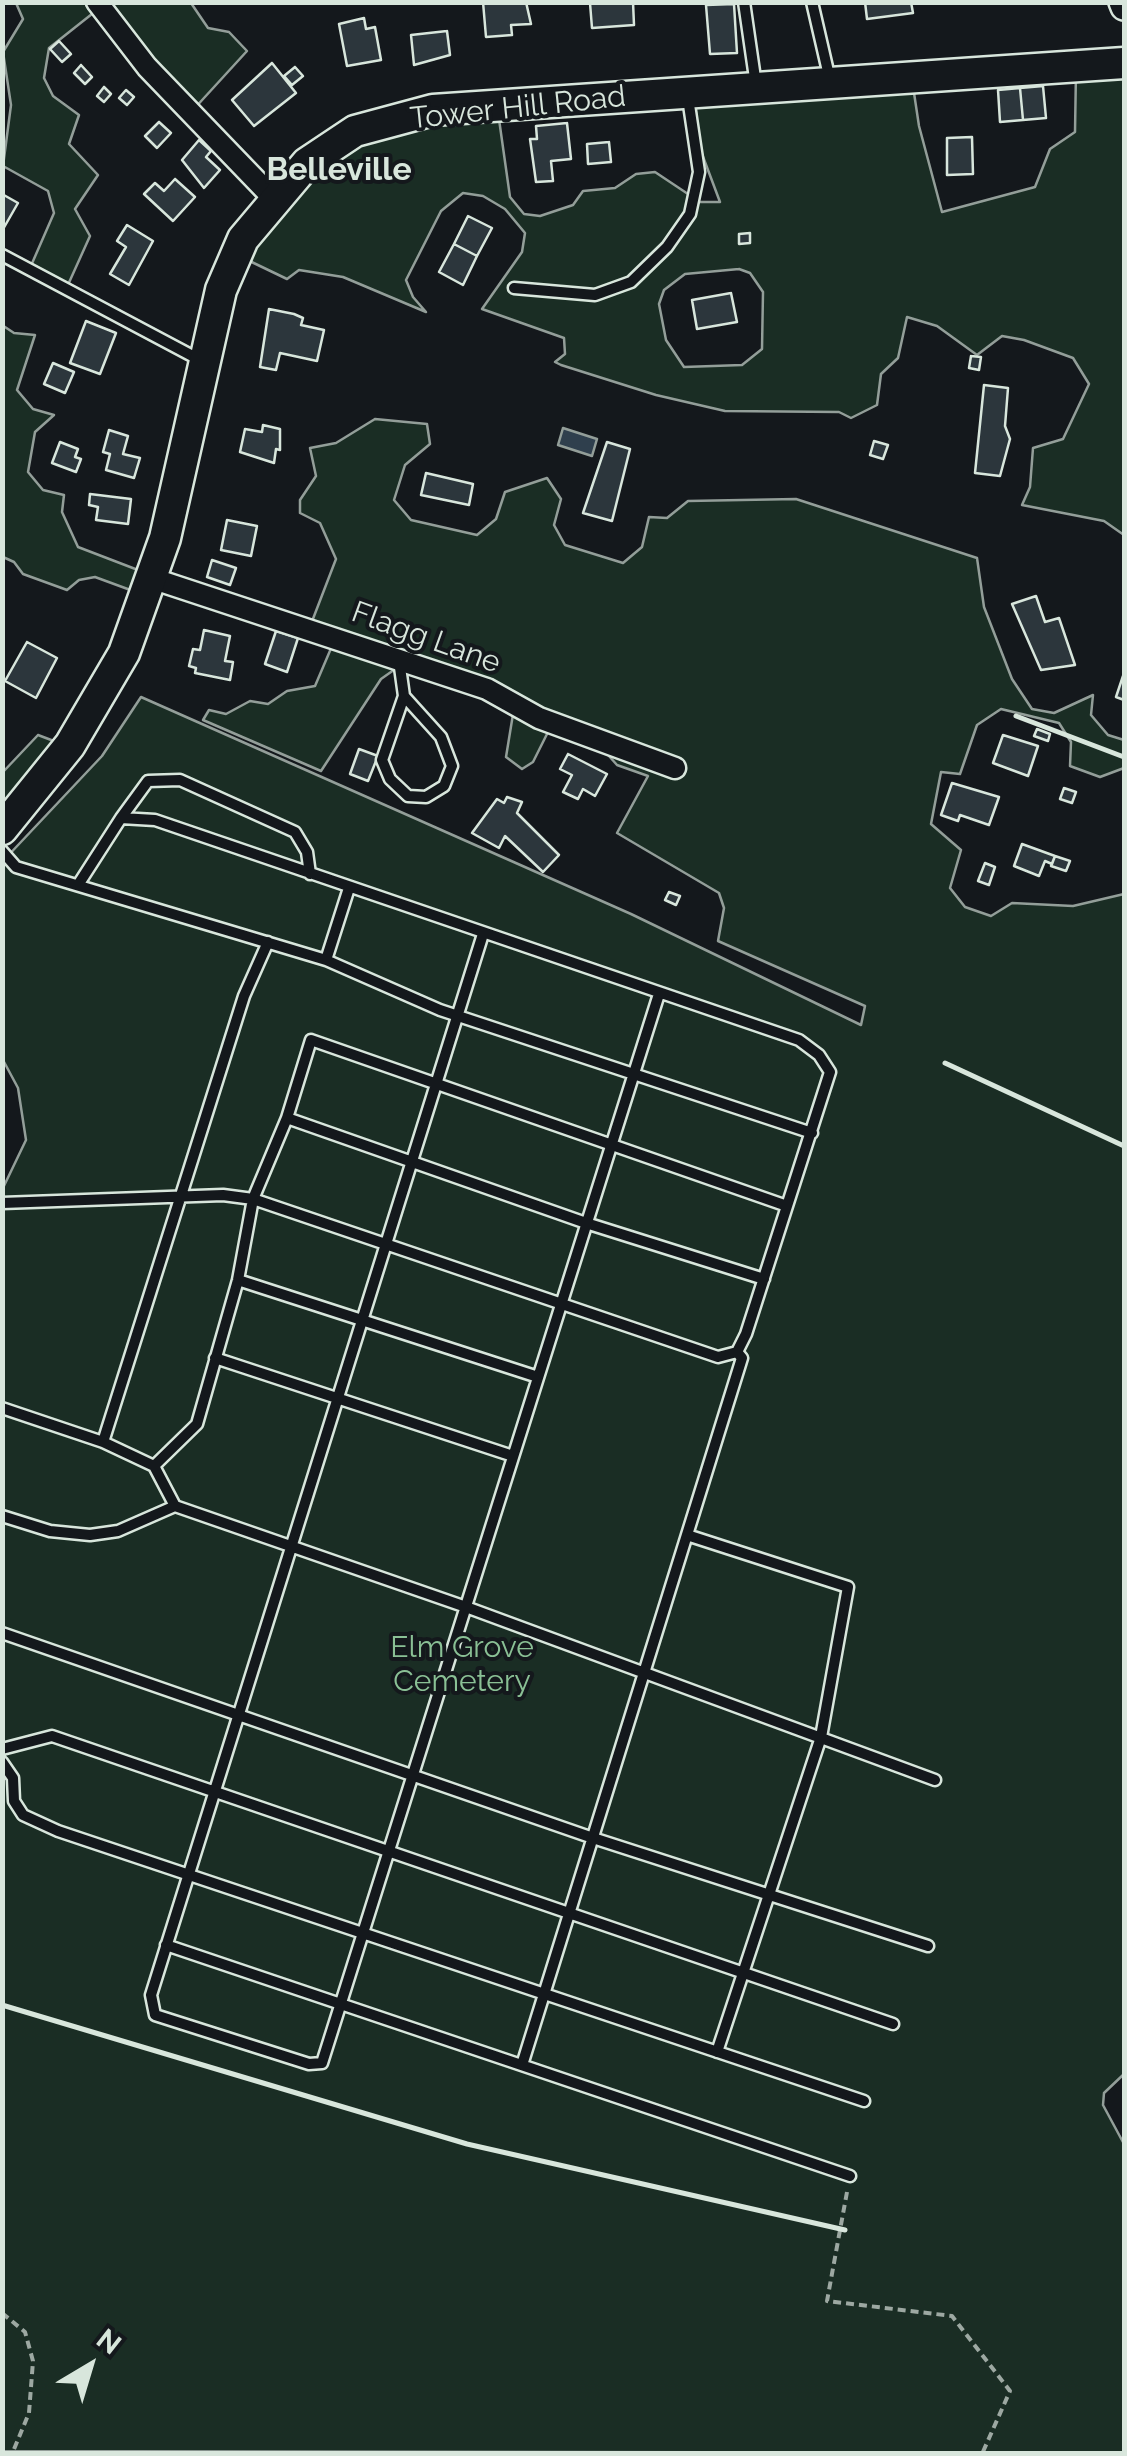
<!DOCTYPE html>
<html>
<head>
<meta charset="utf-8">
<style>
	body { margin:0 }
	#map { position:relative; width:1127px; height:2456px; overflow:hidden; background:#14181c; font-family:Raleway,sans-serif }
	canvas { display:block }
	.frame { position:absolute; inset:0; border:5px solid #d8e6dc; pointer-events:none }
	.north { position:absolute; left:40px; top:2316px; width:100px; height:100px; -webkit-text-stroke:8px #14181c; paint-order:stroke; rotate:38deg; font-size:28px; font-weight:700; line-height:40px; text-align:center; color:#d8e6dc }
	.north::after { content:''; display:block; margin:auto; width:35px; height:45px; background:#d8e6dc; clip-path:polygon(50% 0,100% 100%,50% 72%,0 100%) }
</style>
</head>
<body>
<div id="map">
<canvas width="1127" height="2456"></canvas>
<div class="frame"></div>
<div class="north">N</div>
</div>
<script>
const ctx = document.querySelector('canvas').getContext('2d');
ctx.lineJoin = 'round';
function paint(path, color) { ctx.fillStyle = color; ctx.fill(path, 'evenodd'); }
const shape = rows => new Path2D(rows.map(r => 'M' + r).join(''));
function strokePath(path, color, width, dash) { ctx.strokeStyle = color; ctx.lineWidth = width; ctx.lineCap = dash ? 'butt' : 'round'; ctx.setLineDash(dash || []); ctx.stroke(path); }
function label(font, color, halo, rows, align = 'center') {
  ctx.font = font + ' Raleway,sans-serif'; ctx.lineWidth = 8; ctx.setLineDash([]); ctx.textBaseline = 'middle'; ctx.strokeStyle = halo; ctx.fillStyle = color; for (const [text, x, y, turn = 0] of rows) {
    ctx.save(); ctx.translate(x, y); ctx.rotate((+turn || 0) * Math.PI / 180); ctx.textAlign = isNaN(turn) ? turn : align; if (halo) ctx.strokeText(text, 0, 0); ctx.fillText(text, 0, 0); ctx.restore();
  }
}
const green = shape([
	[16,3,191,3,208,28,229,32,247,51,193,110,97,10,49,48,44,78,53,96,79,115,69,144,98,175,75,209,90,236,67,287,30,268,54,213,48,191,3,166,11,105,3,52,23,19,16,3],
	[1124,61,1124,535,1104,521,1022,505,1030,487,1033,448,1063,439,1089,384,1073,358,1024,340,1002,336,977,355,937,326,907,317,898,358,881,374,877,405,851,418,839,412,725,411,656,395,561,365,555,362,565,354,564,338,482,309,522,252,525,233,505,209,483,196,463,193,441,211,406,280,413,297,426,312,343,277,299,270,287,279,235,254,311,157,497,105,510,197,524,214,540,216,573,205,583,191,615,188,636,174,655,172,700,202,720,202,699,146,694,90,911,73,919,126,942,212,1035,187,1050,149,1075,132,1076,71,1124,61],
	[739,269,750,273,763,292,762,349,742,365,684,367,666,340,659,304,664,290,685,274,739,269],
	[2,325,14,333,35,335,17,390,33,409,54,415,35,432,28,472,43,490,64,495,62,512,78,547,151,575,144,595,95,577,79,580,67,590,23,574,14,562,3,557,2,325],
	[375,419,427,424,430,444,405,465,394,500,411,520,477,535,496,519,505,492,547,478,561,499,554,525,565,545,623,563,642,547,649,517,667,518,688,501,796,499,977,558,984,607,1012,679,1032,709,1054,713,1093,695,1091,715,1108,735,1124,740,1124,768,1100,777,1070,766,1071,742,1059,723,1001,709,977,725,960,774,941,772,931,824,961,850,950,888,965,907,991,916,1012,903,1073,906,1124,894,1124,2074,1104,2093,1103,2105,1124,2144,1124,2453,2,2451,2,1190,26,1140,18,1088,3,1060,3,861,102,756,141,697,631,914,861,1025,865,1006,718,941,724,908,719,893,617,833,648,776,617,765,593,738,551,726,533,762,522,769,506,757,515,702,408,660,381,679,321,771,203,720,209,710,226,714,250,701,268,704,287,691,315,686,335,639,311,624,336,559,320,523,300,513,300,500,316,476,310,448,336,443,375,419],
	[38,735,67,746,3,825,3,772,38,735]
]);
paint(green, '#1a2d24');
strokePath(green, '#939e99', 2.5);
const water = shape([
	[563,428,597,439,592,456,558,445,563,428]
]);
paint(water, '#2f3f4d');
strokePath(water, '#939e99', 2.5);
const building = shape([
	[483,2,526,2,531,24,511,25,512,35,486,37,483,2],
	[633,2,634,25,592,28,590,3,633,2],
	[865,2,911,2,913,13,867,19,865,2],
	[734,4,737,53,710,54,706,5,734,4],
	[364,18,366,29,375,27,381,60,347,66,339,24,364,18],
	[447,31,450,55,414,65,411,35,447,31],
	[59,41,71,54,62,62,50,49,59,41],
	[272,63,296,93,254,126,232,100,272,63],
	[81,65,92,77,85,84,74,73,81,65],
	[295,67,303,76,292,85,284,76,295,67],
	[1043,86,1046,118,1023,120,1020,88,1043,86],
	[104,87,111,94,104,102,97,96,104,87],
	[1020,88,1023,120,1000,122,998,90,1020,88],
	[126,90,134,97,127,105,119,98,126,90],
	[159,122,171,133,157,148,145,136,159,122],
	[567,123,571,159,551,161,553,181,536,182,530,139,537,139,536,126,567,123],
	[972,137,973,174,947,175,947,138,972,137],
	[199,140,211,151,206,157,220,170,204,188,182,160,199,140],
	[609,142,611,162,588,164,587,144,609,142],
	[175,179,195,197,173,221,144,194,155,183,164,191,175,179],
	[2,194,18,203,2,231,2,194],
	[468,216,492,228,477,256,454,244,468,216],
	[127,225,153,241,129,285,110,274,126,247,117,241,127,225],
	[750,233,750,243,739,244,739,234,750,233],
	[454,244,477,256,463,285,439,272,454,244],
	[731,293,737,322,697,329,692,300,731,293],
	[269,309,294,314,303,318,301,325,324,330,317,361,280,353,276,370,260,367,269,309],
	[86,321,116,333,100,374,70,363,86,321],
	[971,356,981,357,979,370,969,368,971,356],
	[53,363,74,372,65,393,44,384,53,363],
	[984,385,1008,388,1005,426,1010,439,1000,476,975,473,984,385],
	[263,425,280,429,280,450,276,449,274,463,240,452,245,429,262,432,263,425],
	[109,430,128,436,123,454,140,458,134,478,106,470,110,454,103,452,109,430],
	[874,441,888,445,883,459,870,455,874,441],
	[60,442,78,449,75,457,81,459,76,472,52,463,60,442],
	[607,442,630,449,612,521,583,513,607,442],
	[426,473,473,484,469,505,421,495,426,473],
	[90,494,131,499,128,524,96,520,98,507,89,505,90,494],
	[227,520,257,526,251,556,221,550,227,520],
	[212,560,236,568,230,585,207,577,212,560],
	[1036,596,1045,622,1059,618,1075,665,1041,670,1012,604,1036,596],
	[204,630,230,636,225,661,233,662,230,680,195,673,196,668,189,666,193,649,200,650,204,630],
	[276,631,298,638,287,672,265,664,276,631],
	[27,642,57,658,36,698,5,681,27,642],
	[1123,676,1124,676,1124,700,1116,697,1123,676],
	[1037,729,1050,734,1048,741,1034,736,1037,729],
	[1003,735,1038,746,1028,776,993,763,1003,735],
	[359,749,378,756,368,781,350,774,359,749],
	[568,754,607,774,595,796,583,789,578,799,563,792,572,775,560,769,568,754],
	[952,783,999,797,989,825,960,815,958,821,941,815,952,783],
	[1064,788,1076,792,1072,803,1060,799,1064,788],
	[507,797,522,802,517,813,559,855,543,872,505,836,499,848,472,833,497,799,504,803,507,797],
	[1022,844,1055,856,1052,864,1045,861,1039,876,1014,866,1022,844],
	[1055,856,1070,861,1066,871,1051,866,1055,856],
	[985,863,995,867,989,885,978,881,985,863],
	[669,892,680,896,676,905,665,900,669,892]
]);
paint(building, '#2c363c');
strokePath(building, '#d8e6dc', 2.5);
const service = shape([
	[744,2,756,85],
	[812,2,830,80],
	[2,255,200,360],
	[514,288,595,295,631,282,667,247,690,214,699,172,688,98],
	[399,660,404,696,382,760,390,779,408,796,426,797,444,786,452,766,441,737,404,696],
	[121,818,148,781,180,780,295,832,307,852,310,874],
	[2,851,16,867,326,960,440,1010,812,1133],
	[483,934,151,1995,155,2015,309,2064,322,2063,659,994],
	[326,960,349,888],
	[287,1118,586,1223,764,1279],
	[2,1203,223,1195,253,1199,718,1357,737,1352,746,1334,830,1072,819,1055,799,1040,155,820,121,818,78,885],
	[238,1280,538,1377],
	[215,1358,513,1456],
	[2,1408,103,1442,154,1466,175,1506],
	[103,1442,244,996,268,942],
	[154,1466,197,1424,238,1280,253,1199,287,1118,311,1040,787,1206],
	[2,1516,50,1531,90,1535,118,1531,175,1506,466,1607,935,1780],
	[687,1535,848,1587,821,1737,717,2052],
	[2,1633,593,1838,928,1946],
	[2,1749,52,1736,893,2024],
	[2,1762,13,1778,14,1801,23,1815,58,1831,864,2101],
	[166,1945,850,2176],
	[522,2065,742,1358,737,1352]
]);
const minor = shape([
	[97,2,147,67,274,199],
	[151,578,487,689,539,718,675,768]
]);
const tertiary = shape([
	[1122,2,1124,7]
]);
const primary = shape([
	[2,829,70,745,124,653,165,538,221,290,243,239,307,163,355,131,433,110,1124,63]
]);
strokePath(service, '#d8e6dc', 15);
strokePath(minor, '#d8e6dc', 25);
strokePath(tertiary, '#d8e6dc', 30);
strokePath(primary, '#d8e6dc', 35);
strokePath(shape([
	[847,2192,827,2301,952,2316,1010,2391,982,2454],
	[2,2313,25,2332,33,2361,29,2413,12,2454]
]), '#9da8a2', 4, [8, 5]);
strokePath(service, '#14181c', 10);
strokePath(minor, '#14181c', 20);
strokePath(tertiary, '#14181c', 25);
strokePath(primary, '#14181c', 30);
strokePath(shape([
	[1016,716,1124,757],
	[945,1063,1124,1146],
	[2,2005,467,2144,845,2230]
]), '#d8e6dc', 5);
label('30px', '#d8e6dc', '#14181c', [
	["Tower Hill Road",518,108,-6],
	["Flagg Lane",426,638,20]
]);
label('30px', '#8ac095', '#14181c', [
	["Elm Grove",462,1648],
	["Cemetery",462,1682]
]);
label('bold 32px', '#d8e6dc', '#14181c', [
	["Belleville",339,170]
]);
</script>
</body>
</html>
